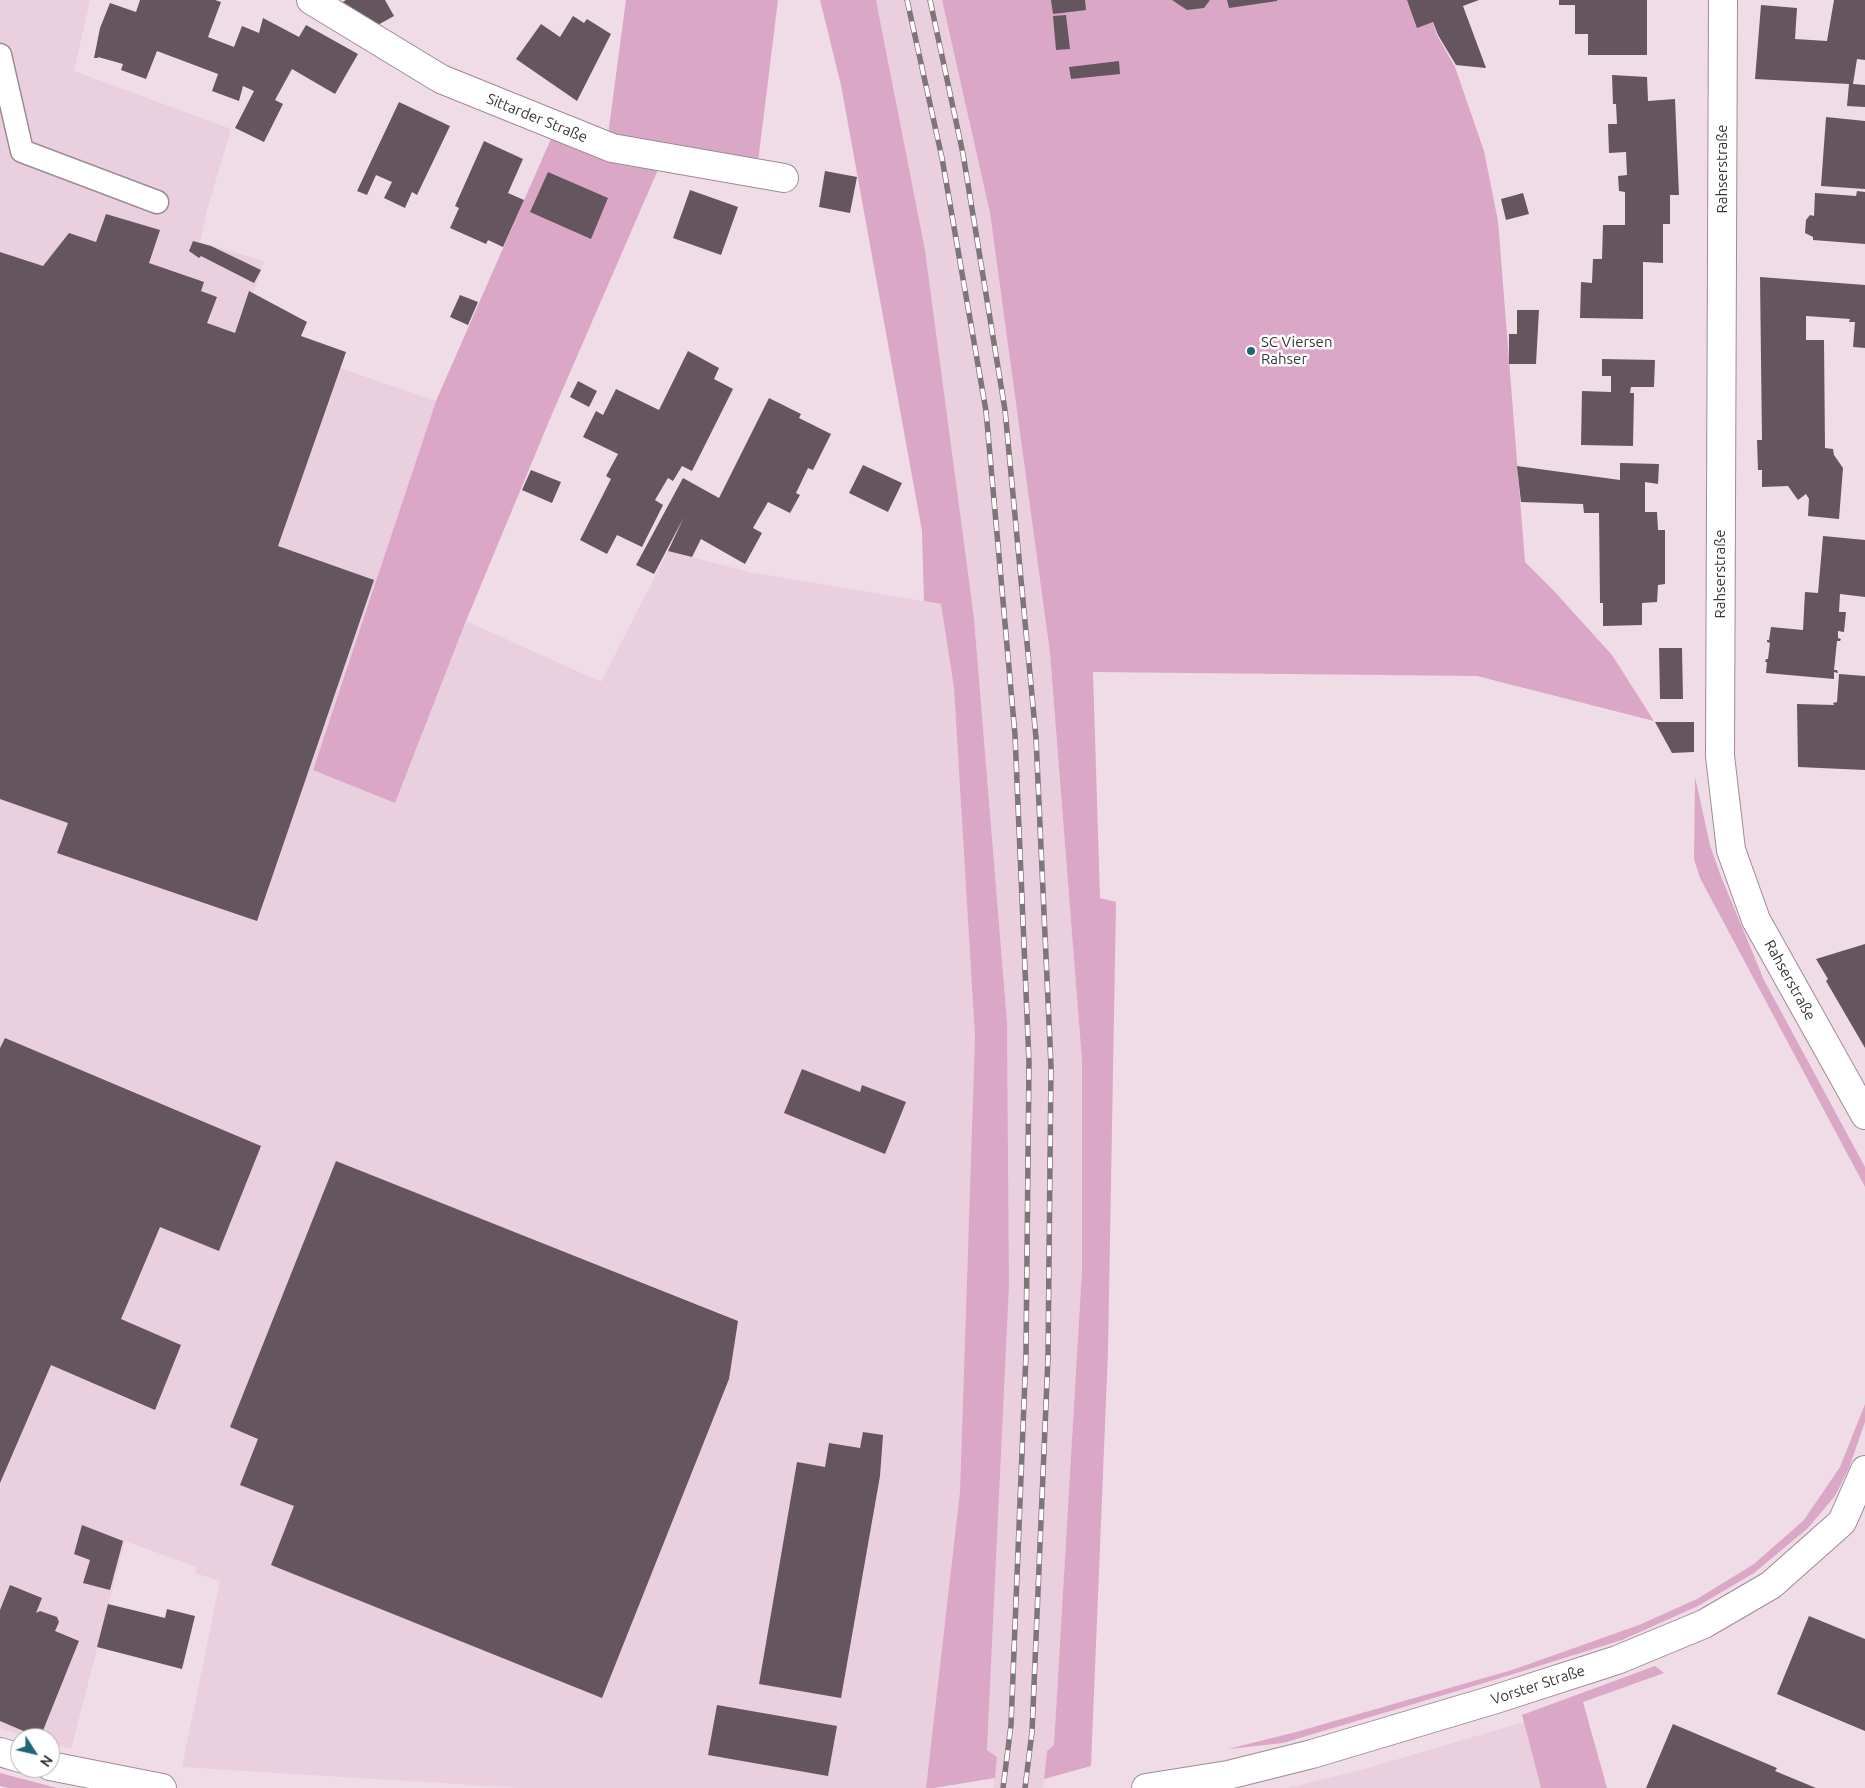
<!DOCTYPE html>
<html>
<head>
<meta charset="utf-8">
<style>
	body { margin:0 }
	#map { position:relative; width:1865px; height:1788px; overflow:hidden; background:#f0dce7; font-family:Ubuntu,sans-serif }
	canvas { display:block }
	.north { position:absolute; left:10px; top:1728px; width:50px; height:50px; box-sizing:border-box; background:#fff; border:1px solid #b1aeaf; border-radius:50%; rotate:125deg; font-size:14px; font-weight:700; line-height:20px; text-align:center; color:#3b3438 }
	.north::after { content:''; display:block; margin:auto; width:18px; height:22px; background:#1d6673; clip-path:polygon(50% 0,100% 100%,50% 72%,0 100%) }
</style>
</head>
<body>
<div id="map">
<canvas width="1865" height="1788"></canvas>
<div class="north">N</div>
</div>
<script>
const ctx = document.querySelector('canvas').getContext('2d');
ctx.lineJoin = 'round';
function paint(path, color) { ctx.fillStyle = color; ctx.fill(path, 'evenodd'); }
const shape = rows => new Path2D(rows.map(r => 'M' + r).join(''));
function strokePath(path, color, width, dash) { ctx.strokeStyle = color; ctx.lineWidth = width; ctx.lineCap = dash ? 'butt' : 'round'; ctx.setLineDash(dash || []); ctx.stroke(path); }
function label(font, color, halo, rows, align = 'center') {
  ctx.font = font + ' Ubuntu,sans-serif'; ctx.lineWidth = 5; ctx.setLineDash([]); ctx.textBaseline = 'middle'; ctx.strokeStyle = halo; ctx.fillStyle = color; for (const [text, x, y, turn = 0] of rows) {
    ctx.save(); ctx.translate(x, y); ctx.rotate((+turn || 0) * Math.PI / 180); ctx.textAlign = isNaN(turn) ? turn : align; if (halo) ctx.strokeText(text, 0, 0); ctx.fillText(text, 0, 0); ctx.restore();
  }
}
paint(shape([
	[0,0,90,0,74,71,231,129,207,210,200,242,264,261,253,293,249,291,235,332,436,401,313,769,395,803,466,621,601,682,668,551,749,572,941,604,954,688,975,1037,960,1491,926,1788,521,1788,182,1767,220,1581,195,1573,197,1567,125,1541,71,1749,50,1743,50,1738,33,1738,0,1729],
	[876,0,942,0,990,213,1050,653,1082,1061,1082,1270,1054,1745,1047,1751,1043,1788,993,1788,997,1757,987,1750,1009,1285,1007,1022,974,618,925,250],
	[1524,1722,1541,1788,1287,1788,1361,1770]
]), '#eacfde');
paint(shape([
	[626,0,778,0,758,162,608,135],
	[820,0,876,0,925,250,974,618,1007,1022,1009,1285,987,1750,997,1757,995,1778,934,1788,926,1788,960,1491,975,1037,954,688,941,604,924,601,922,531,841,85],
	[942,0,1425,0,1437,35,1455,67,1484,151,1498,221,1525,562,1554,591,1612,655,1654,721,1477,676,1093,672,1100,898,1116,902,1108,1351,1091,1766,1044,1779,1047,1751,1054,1745,1082,1270,1082,1061,1050,653,990,213],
	[554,132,660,165,552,414,466,621,395,803,313,770,436,401],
	[1695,777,1710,845,1720,874,1764,980,1865,1167,1865,1187,1700,878,1694,859],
	[1865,1404,1865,1422,1849,1468,1835,1496,1808,1528,1754,1573,1698,1606,1622,1640,1494,1680,1283,1743,1228,1749,1296,1732,1512,1670,1639,1625,1697,1599,1754,1564,1804,1520,1840,1467],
	[1655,1666,1664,1673,1583,1702,1607,1788,1541,1788,1522,1715],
	[0,1773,57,1788,8,1788,0,1786]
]), '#dba7c6');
paint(shape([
	[140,0,215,0,221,2,208,37,234,47,242,26,259,33,263,18,299,37,306,25,358,54,335,94,292,69,275,100,283,104,264,142,235,128,254,91,243,86,239,101,212,91,218,74,157,51,146,79,121,70,123,64,98,57,98,58,94,58,100,28,110,3,136,12],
	[346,0,385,0,394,16,376,26,341,3],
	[1051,0,1085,0,1086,10,1053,14],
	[1172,0,1210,0,1204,8,1187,10],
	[1227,0,1277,0,1277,1,1229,8],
	[1407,0,1479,0,1463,6,1486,68,1456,65,1438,35,1433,22,1417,28],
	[1559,0,1647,0,1647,55,1588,55,1588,34,1575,34,1575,5,1559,5],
	[1834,0,1865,0,1865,60,1857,59,1853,84,1865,85,1865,107,1847,106,1849,84,1755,79,1761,5,1797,8,1795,39,1827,41],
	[1066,15,1070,49,1056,50,1053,16],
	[573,16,584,23,587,19,611,34,577,101,516,59,541,24,560,37],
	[1119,61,1120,74,1071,79,1069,67],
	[1612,75,1647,77,1648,101,1675,99,1679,195,1670,195,1670,224,1663,224,1663,263,1643,262,1643,319,1580,318,1581,282,1592,283,1593,259,1602,259,1603,225,1625,225,1625,192,1619,191,1618,176,1627,175,1626,152,1609,153,1608,124,1617,124,1616,104,1613,104],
	[399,102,450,126,417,195,412,192,405,208,384,198,392,182,376,175,367,195,357,191],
	[1826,117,1865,121,1865,189,1821,186],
	[484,141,523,159,508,193,524,200,503,247,488,240,486,244,450,228,459,208,455,206],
	[825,171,857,177,850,213,819,207],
	[548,172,608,198,591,239,530,212],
	[690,190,738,207,721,255,673,238],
	[1857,191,1865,192,1865,244,1813,240,1813,237,1805,233,1806,220,1810,215,1814,216,1815,193,1856,196],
	[1523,193,1529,214,1506,220,1501,199],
	[106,214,160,230,149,263,204,282,201,291,217,297,207,323,235,333,249,291,307,322,301,336,346,352,278,546,374,580,257,921,57,853,68,823,0,799,0,252,43,266,69,233,96,242],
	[193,241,211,246,261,270,254,283,201,256,199,258,189,251],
	[1760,277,1865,285,1865,348,1853,347,1855,322,1849,322,1850,319,1806,316,1806,340,1824,340,1825,448,1833,449,1834,455,1843,468,1839,519,1808,516,1809,499,1806,494,1798,500,1788,486,1762,487,1762,470,1758,470,1757,440,1762,440],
	[460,295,478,302,468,325,450,317],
	[1517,310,1539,310,1536,364,1509,364,1509,334,1517,334],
	[688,351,719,368,714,379,733,389,692,471,682,466,673,481,668,478,655,500,663,505,642,547,617,535,607,554,580,540,611,479,606,476,618,454,583,437,596,411,603,415,616,389,659,410],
	[1602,359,1655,360,1654,387,1631,387,1630,393,1634,393,1633,446,1581,445,1582,391,1611,392,1611,376,1602,376],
	[578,381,597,391,589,407,570,397],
	[769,398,801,414,799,418,831,434,813,470,808,468,796,493,800,495,790,513,768,502,753,528,762,533,745,564,701,539,692,557,668,551,684,517,654,574,636,565,683,478,719,498],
	[1620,463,1659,464,1658,484,1645,482,1645,512,1657,512,1658,530,1665,530,1665,584,1658,585,1657,602,1642,603,1642,625,1603,626,1603,603,1600,603,1599,513,1584,513,1583,504,1521,502,1517,466,1620,480],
	[863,465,902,483,888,512,849,493],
	[531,470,561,482,552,503,522,490],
	[1823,536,1865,540,1865,597,1840,594,1839,612,1846,612,1844,632,1838,631,1838,638,1841,639,1840,641,1837,641,1834,670,1837,670,1838,673,1834,672,1834,679,1766,673,1767,662,1765,662,1766,659,1768,659,1770,643,1767,642,1767,640,1769,640,1771,627,1803,630,1805,592,1818,593],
	[1659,648,1682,648,1683,699,1660,699],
	[1839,674,1865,676,1865,770,1798,767,1797,704,1834,705,1833,703,1837,702],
	[1655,722,1694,722,1694,752,1672,753],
	[1865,944,1865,1048,1826,981,1828,979,1816,959],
	[5,1038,261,1146,219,1251,160,1227,121,1319,181,1345,155,1410,51,1365,0,1483,0,1048],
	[802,1069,860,1092,862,1085,906,1102,885,1154,784,1113],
	[336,1161,738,1321,729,1379,602,1698,271,1565,294,1506,240,1485,258,1439,230,1427],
	[863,1432,883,1435,880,1476,841,1698,759,1684,797,1462,825,1467,829,1443,860,1448],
	[82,1525,123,1541,110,1590,83,1583,90,1560,74,1554],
	[10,1585,42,1598,36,1613,40,1611,57,1617,59,1622,55,1631,79,1641,40,1738,0,1721,0,1610],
	[108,1604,165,1618,167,1609,195,1616,182,1669,97,1647],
	[1809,1616,1865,1639,1865,1731,1777,1694],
	[717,1705,837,1726,828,1776,708,1755],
	[1673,1724,1777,1768,1775,1771,1816,1788,1646,1788]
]), '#65555e');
const service = shape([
	[0,55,22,151,157,202]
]);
const minor = shape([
	[311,0,441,79,612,148,784,178],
	[1723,0,1720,756,1731,850,1756,920,1865,1115],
	[0,1752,20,1758],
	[50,1766,162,1788],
	[1146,1788,1228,1775,1312,1754,1496,1699,1617,1660,1704,1624,1771,1585,1842,1522,1865,1470]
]);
strokePath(service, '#9d8b95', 25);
strokePath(minor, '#9d8b95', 30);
strokePath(service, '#fff', 22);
strokePath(minor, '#fff', 28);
const rail = shape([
	[907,0,942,158,986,411,1015,735,1029,1062,1026,1353,1011,1725,1003,1788],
	[930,0,963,154,1005,410,1036,738,1051,1066,1048,1357,1032,1732,1025,1788]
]);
strokePath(rail, '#80747a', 5.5);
strokePath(rail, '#fff', 4, [11]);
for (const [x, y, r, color] of [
	[1251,351,5,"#1d6673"]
]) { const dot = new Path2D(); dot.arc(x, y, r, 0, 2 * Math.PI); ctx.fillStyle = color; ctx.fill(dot); strokePath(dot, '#fff', 2); }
label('15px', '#3b3438', '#fff', [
	["Sittarder Straße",537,118,22],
	["Rahserstraße",1722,169,-90],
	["Rahserstraße",1720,574,-90],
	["Rahserstraße",1790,980,61],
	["Vorster Straße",1538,1685,-18]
]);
label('15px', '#3b3438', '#fff', [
	["SC Viersen",1261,342],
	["Rahser",1261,359]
], 'left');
</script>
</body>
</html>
